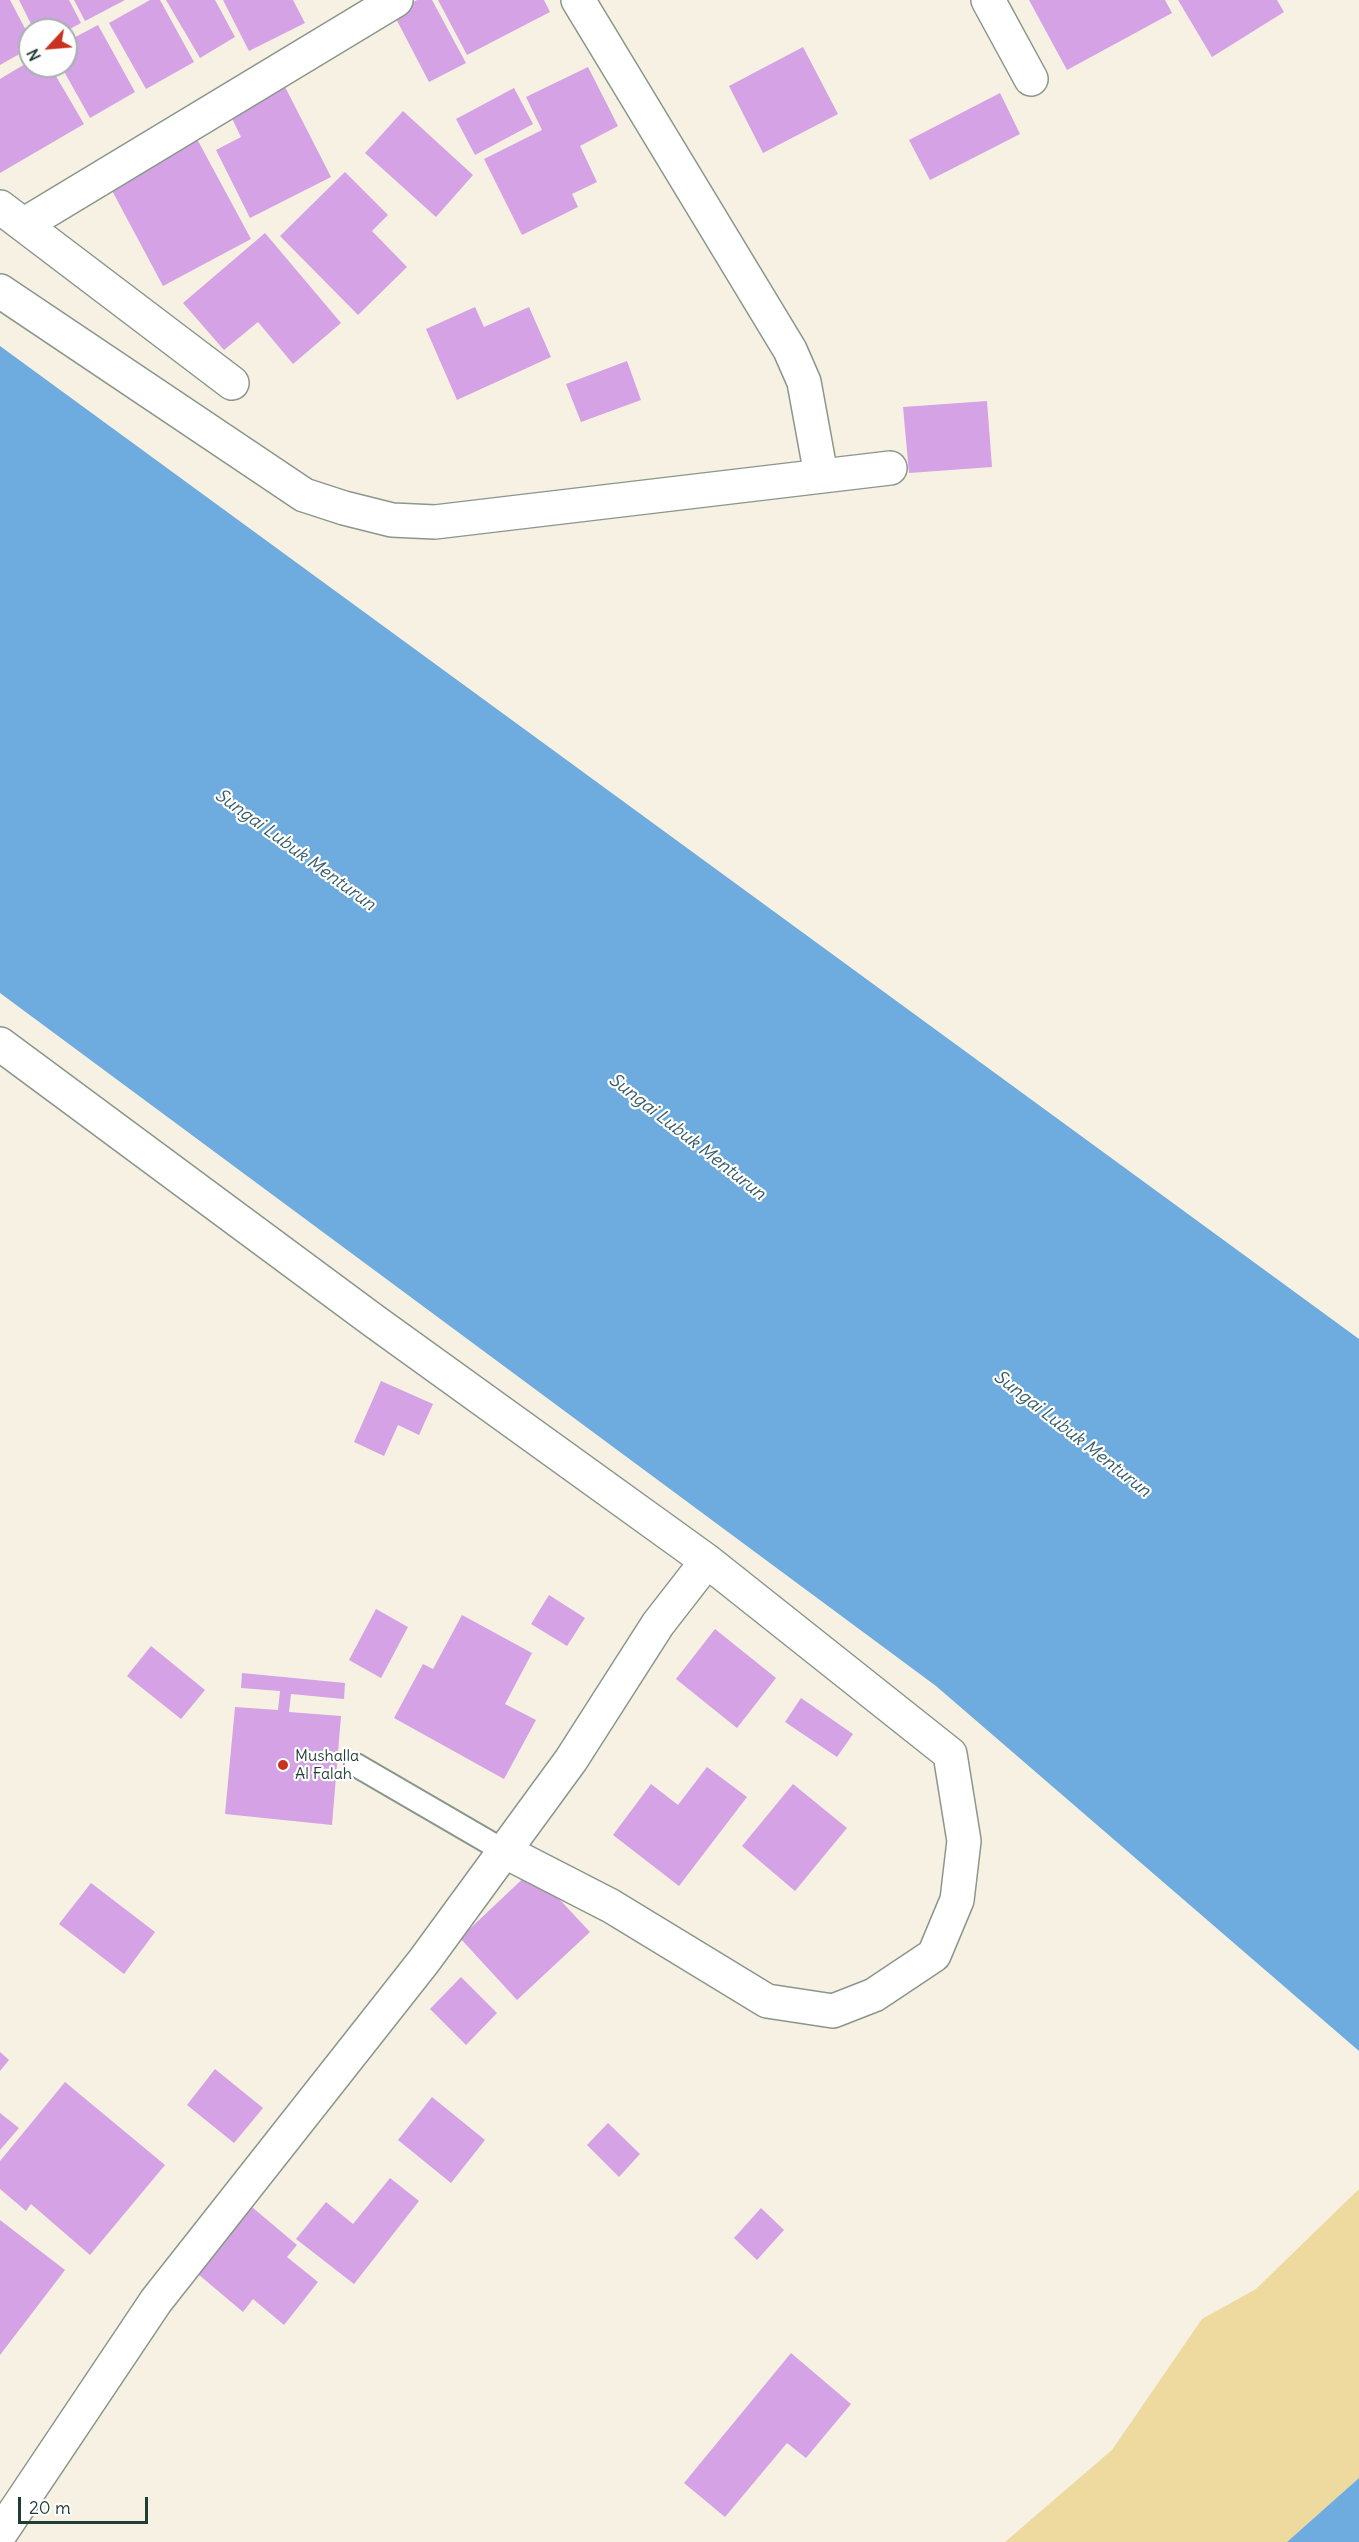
<!DOCTYPE html>
<html>
<head>
<meta charset="utf-8">
<style>
	body { margin:0 }
	#map { position:relative; width:1359px; height:2542px; overflow:hidden; background:#f6f1e2; font-family:Delius,sans-serif }
	canvas { display:block }
	.north { position:absolute; left:18px; top:18px; width:60px; height:60px; box-sizing:border-box; background:#fff; border:2px solid #a5b1ae; border-radius:50%; rotate:244deg; font-size:16px; font-weight:700; line-height:24px; text-align:center; color:#1f3d34 }
	.north::after { content:''; display:block; margin:auto; width:21px; height:27px; background:#c8321e; clip-path:polygon(50% 0,100% 100%,50% 72%,0 100%) }
	.scale { position:absolute; left:18px; top:2497px; width:130px; height:27px; box-sizing:border-box; border:3px solid #1f3d34; border-top:0; padding-left:8px; font-size:18px; line-height:21px; white-space:nowrap; color:#1f3d34; -webkit-text-stroke:4px #fff; paint-order:stroke }
</style>
</head>
<body>
<div id="map">
<canvas width="1359" height="2542"></canvas>
<div class="north">N</div>
<div class="scale">20 m</div>
</div>
<script>
const ctx = document.querySelector('canvas').getContext('2d');
ctx.lineJoin = 'round';
function paint(path, color) { ctx.fillStyle = color; ctx.fill(path, 'evenodd'); }
const shape = rows => new Path2D(rows.map(r => 'M' + r).join(''));
function strokePath(path, color, width, dash) { ctx.strokeStyle = color; ctx.lineWidth = width; ctx.lineCap = dash ? 'butt' : 'round'; ctx.setLineDash(dash || []); ctx.stroke(path); }
function label(font, color, halo, rows, align = 'center') {
  ctx.font = font + ' Delius,sans-serif'; ctx.lineWidth = 4.5; ctx.setLineDash([]); ctx.textBaseline = 'middle'; ctx.strokeStyle = halo; ctx.fillStyle = color; for (const [text, x, y, turn = 0] of rows) {
    ctx.save(); ctx.translate(x, y); ctx.rotate((+turn || 0) * Math.PI / 180); ctx.textAlign = isNaN(turn) ? turn : align; if (halo) ctx.strokeText(text, 0, 0); ctx.fillText(text, 0, 0); ctx.restore();
  }
}
paint(shape([
	[1359,2189,1359,2478,1287,2542,1005,2542,1112,2450,1202,2319,1256,2289]
]), '#eeda9e');
paint(shape([
	[0,346,1359,1339,1359,2051,936,1686,0,993],
	[1359,2478,1359,2542,1287,2542]
]), '#6eabdf');
paint(shape([
	[0,0,10,0,30,38,30,48,0,65],
	[19,0,69,0,81,23,66,31,34,30],
	[74,0,125,0,85,21],
	[150,0,160,0,194,62,146,89,109,23],
	[166,0,215,0,235,37,200,58],
	[223,0,293,0,305,23,249,51],
	[417,0,432,0,466,63,429,82,393,13],
	[438,0,544,0,550,12,467,55],
	[1029,0,1165,0,1172,13,1067,70],
	[1178,0,1277,0,1284,12,1212,57],
	[98,25,135,92,90,118,61,66,66,66,66,42],
	[803,47,838,114,763,153,729,86],
	[30,61,30,66,50,66,84,124,0,173,0,79],
	[588,67,618,126,580,146,597,182,572,194,578,207,522,235,484,159,542,130,526,97],
	[281,79,331,177,250,218,216,150,241,137,226,106],
	[514,88,533,124,475,155,456,119],
	[1000,93,1020,134,930,180,909,140],
	[403,111,473,175,436,217,365,153],
	[197,139,251,239,163,286,109,185],
	[345,172,388,215,372,231,407,267,358,315,280,236],
	[265,233,341,323,293,364,258,322,224,350,183,303],
	[475,307,484,327,529,307,551,357,457,400,426,329],
	[627,361,641,400,581,422,566,384],
	[987,401,992,467,909,473,903,407],
	[381,1381,433,1404,419,1435,398,1425,384,1456,354,1442],
	[549,1595,585,1618,567,1646,531,1624],
	[376,1609,408,1627,381,1678,349,1660],
	[462,1615,532,1653,505,1704,536,1720,504,1779,394,1718,423,1664,433,1669],
	[715,1629,776,1678,737,1728,676,1679],
	[151,1646,205,1690,181,1719,127,1676],
	[242,1673,345,1683,344,1699,291,1694,289,1712,341,1716,332,1825,225,1814,235,1707,278,1710,280,1691,241,1688],
	[801,1698,853,1734,837,1757,785,1722],
	[707,1767,747,1797,679,1886,613,1835,651,1784,678,1805],
	[793,1784,847,1828,795,1891,742,1846],
	[532,1870,590,1932,517,2000,460,1938],
	[91,1883,155,1932,124,1974,59,1924],
	[461,1977,497,2013,466,2045,430,2009],
	[0,2052,9,2060,0,2071],
	[215,2069,263,2108,234,2143,187,2105],
	[65,2082,165,2165,90,2255,31,2204,26,2211,0,2189,0,2161],
	[432,2097,485,2140,451,2183,398,2140],
	[0,2113,19,2128,0,2150],
	[608,2123,640,2154,619,2177,587,2145],
	[390,2178,419,2201,354,2284,296,2239,326,2202,353,2224],
	[246,2202,297,2245,287,2257,318,2282,284,2325,253,2299,243,2312,192,2269],
	[761,2208,784,2230,757,2260,734,2238],
	[0,2220,65,2270,0,2355],
	[791,2353,851,2404,806,2458,787,2443,725,2517,684,2483]
]), '#d5a2e5');
const lane = shape([
	[356,1765,504,1851]
]);
const street = shape([
	[578,0,790,350,804,382,821,475],
	[988,0,1031,79],
	[0,207,232,383],
	[25,224,396,0],
	[0,291,304,495,344,508,392,520,435,522,890,468],
	[0,1044,374,1321,707,1561,950,1754,964,1841,957,1900,934,1955,874,1995,833,2011,767,2001,611,1906,504,1851],
	[0,2534,156,2301,424,1961,571,1760,658,1624,707,1561]
]);
strokePath(lane, '#8a978b', 26);
strokePath(street, '#8a978b', 36);
strokePath(lane, '#fff', 22);
strokePath(street, '#fff', 33);
for (const [x, y, r, color] of [
	[283,1765,6,"#c8321e"]
]) { const dot = new Path2D(); dot.arc(x, y, r, 0, 2 * Math.PI); ctx.fillStyle = color; ctx.fill(dot); strokePath(dot, '#fff', 2); }
label('16px', '#1f3d34', '#fff', [
	["Mushalla",295,1756],
	["Al Falah",295,1774]
], 'left');
label('italic 18px', '#375e67', '#fff', [
	["Sungai Lubuk Menturun",295,850,36],
	["Sungai Lubuk Menturun",687,1137,38],
	["Sungai Lubuk Menturun",1072,1434,38]
]);
</script>
</body>
</html>
